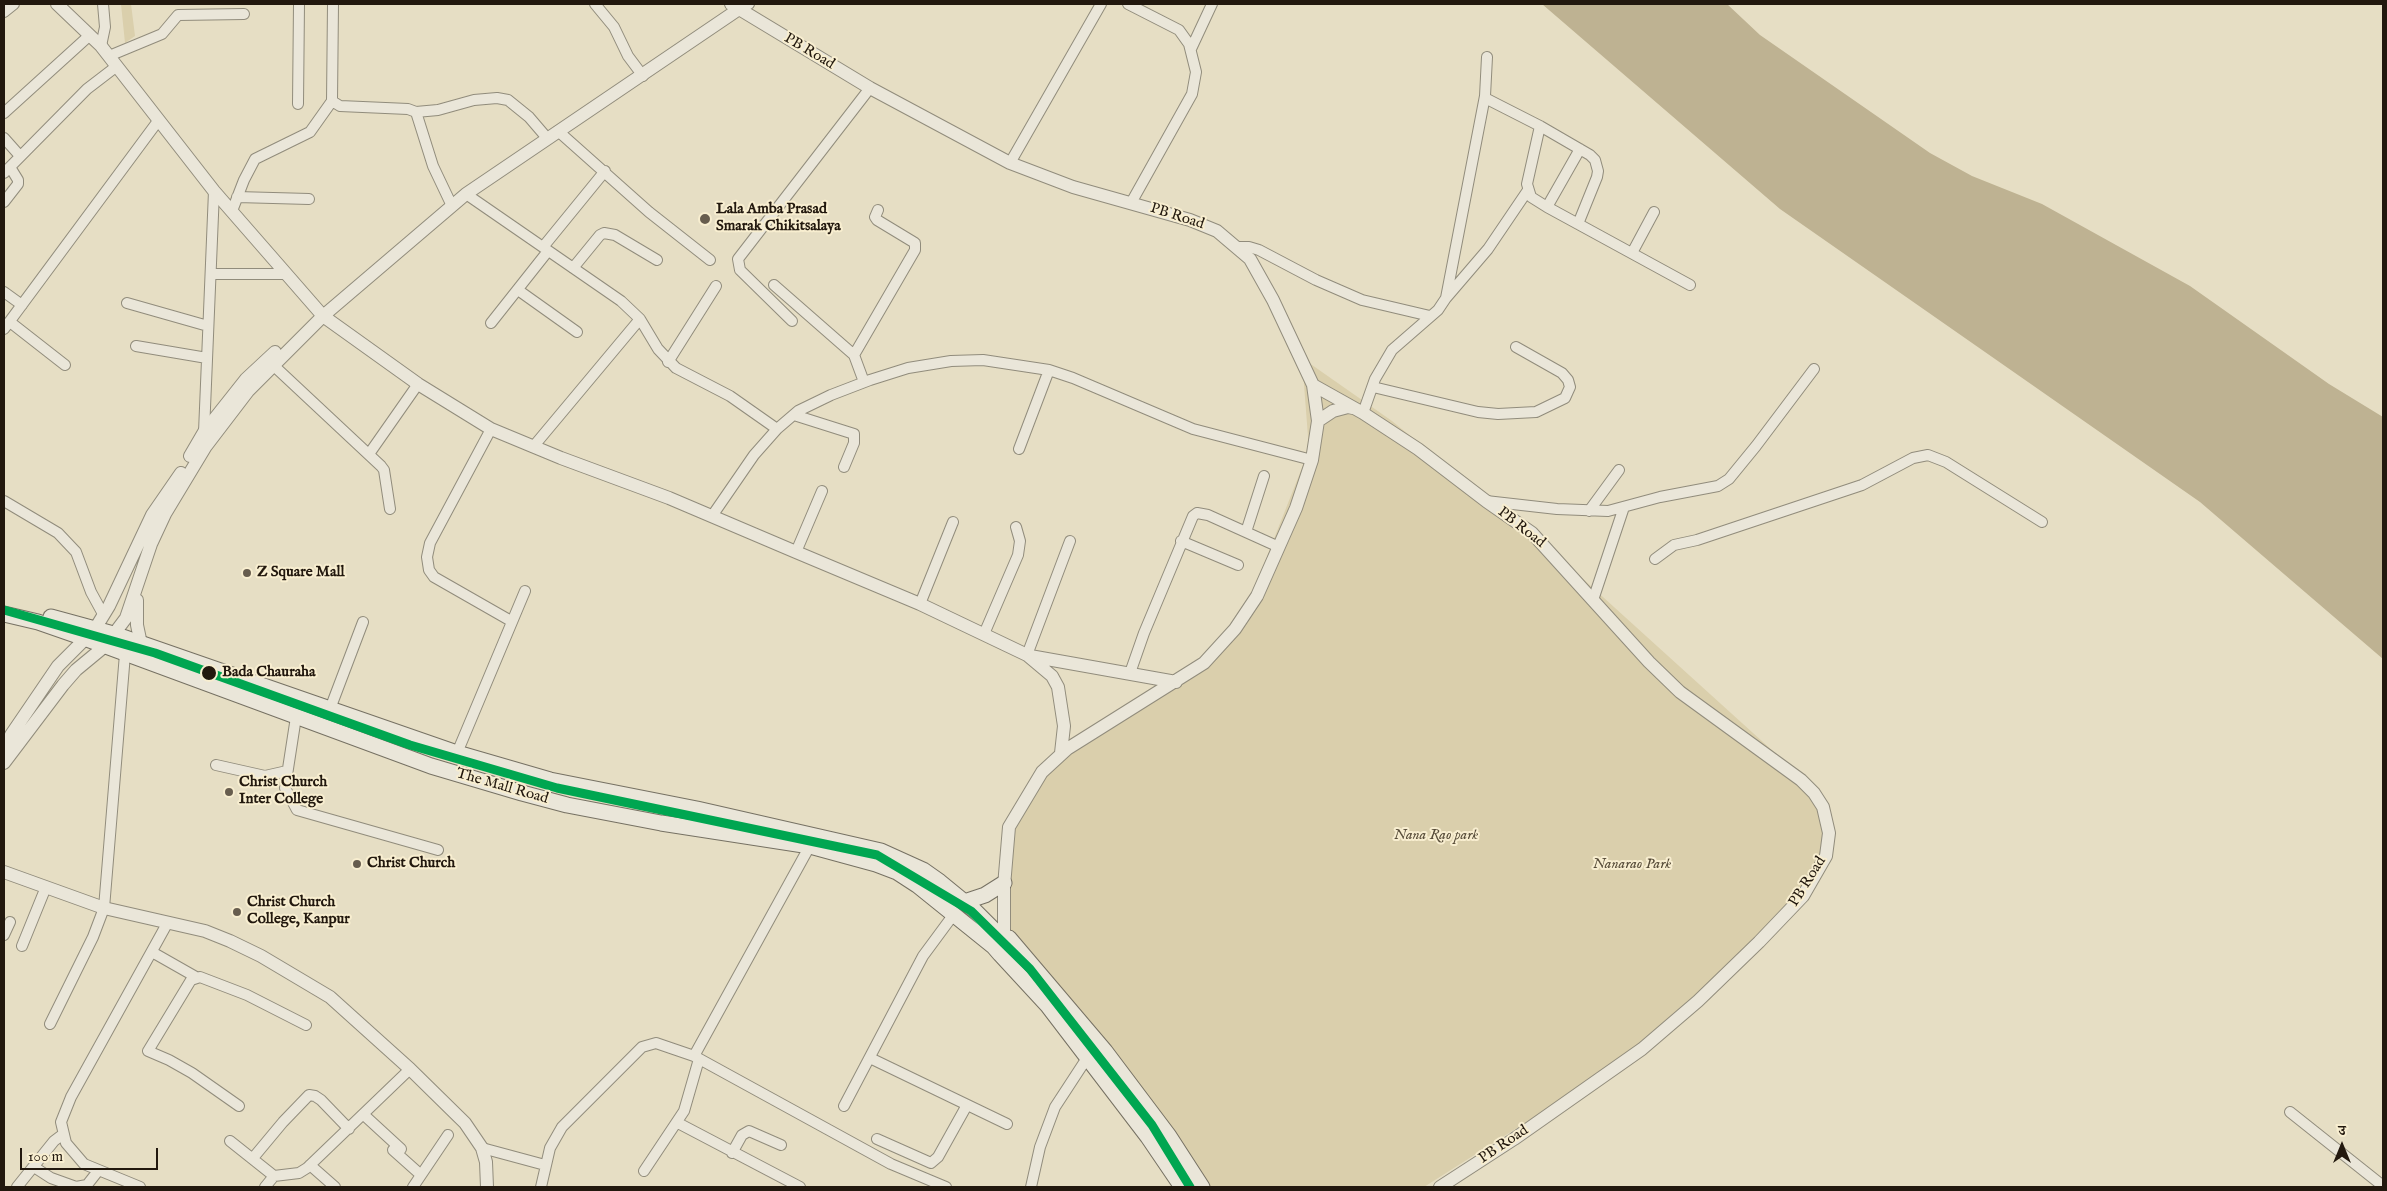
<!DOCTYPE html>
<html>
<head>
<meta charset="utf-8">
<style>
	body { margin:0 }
	#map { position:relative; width:2387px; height:1191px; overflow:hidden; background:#e6dec4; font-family:"IM FELL English","Noto Serif Devanagari",serif }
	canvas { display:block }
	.frame { position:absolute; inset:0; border:5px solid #22180e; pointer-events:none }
	.north { position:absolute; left:2317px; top:1121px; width:50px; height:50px; -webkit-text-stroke:4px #f8eed0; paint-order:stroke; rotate:0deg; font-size:14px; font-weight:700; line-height:20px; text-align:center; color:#22180e }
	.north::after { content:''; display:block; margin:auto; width:18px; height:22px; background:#22180e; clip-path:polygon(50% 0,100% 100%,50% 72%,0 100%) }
	.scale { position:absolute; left:20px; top:1148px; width:138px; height:22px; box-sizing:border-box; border:2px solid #22180e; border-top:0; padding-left:6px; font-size:15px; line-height:18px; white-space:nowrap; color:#22180e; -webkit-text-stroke:4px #f8eed0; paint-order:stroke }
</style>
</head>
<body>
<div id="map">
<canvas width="2387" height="1191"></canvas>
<div class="frame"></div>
<div class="north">उ</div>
<div class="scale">100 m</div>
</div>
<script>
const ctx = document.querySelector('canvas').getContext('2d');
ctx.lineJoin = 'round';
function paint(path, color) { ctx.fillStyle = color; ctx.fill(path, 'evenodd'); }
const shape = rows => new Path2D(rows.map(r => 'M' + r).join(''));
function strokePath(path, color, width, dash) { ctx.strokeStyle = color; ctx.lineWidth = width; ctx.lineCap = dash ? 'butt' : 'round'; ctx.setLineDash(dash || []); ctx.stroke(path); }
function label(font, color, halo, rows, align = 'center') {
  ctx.font = font + ' "IM FELL English",serif'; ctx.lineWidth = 4; ctx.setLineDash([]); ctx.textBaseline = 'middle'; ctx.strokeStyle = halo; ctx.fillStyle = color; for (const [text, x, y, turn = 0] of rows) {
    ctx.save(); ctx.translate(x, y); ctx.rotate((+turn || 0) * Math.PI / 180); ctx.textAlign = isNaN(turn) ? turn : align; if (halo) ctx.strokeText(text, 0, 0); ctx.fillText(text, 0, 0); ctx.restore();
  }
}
paint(shape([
	[121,4,131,4,135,36,125,43],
	[1302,358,1392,421,1561,559,1817,791,1832,851,1770,936,1646,1046,1424,1187,1203,1187,1008,935,1005,882,1015,817,1047,769,1205,662,1245,612,1309,450]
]), '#dacfac');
paint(shape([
	[1542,4,1727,4,1760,35,1930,153,1972,176,2042,204,2190,286,2329,384,2383,417,2383,659,2200,502,1780,209]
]), '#beb292');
const minor = shape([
	[595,4,614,27,628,56,643,76],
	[1128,4,1179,30,1189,44,1196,72,1192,94,1131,203],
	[739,9,749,4],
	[4,12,14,4],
	[101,46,105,27,103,4],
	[1191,49,1212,4],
	[109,56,162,34,178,15,244,14],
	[1485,98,1540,126,1590,155,1595,160,1598,171,1597,177,1578,224],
	[332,101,340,106,408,109,416,112,433,166,452,206],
	[298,104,299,4],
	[416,112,438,110,474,100,497,98,508,100,529,117,547,138],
	[4,113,90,35],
	[1540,126,1527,184,1531,197,1547,207,1690,285],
	[558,131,649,212,710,260],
	[4,138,20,156],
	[1010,163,1101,4],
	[4,173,87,89,117,66],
	[466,194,621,301,640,319,533,447],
	[237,197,309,199],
	[4,202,18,184,18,180,10,167],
	[1547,207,1580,149],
	[232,211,244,180,255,159,310,132,332,101,333,4],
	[543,247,605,171],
	[1238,247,1249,247,1259,250,1316,280,1362,300,1430,316],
	[1632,253,1654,212],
	[573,268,600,235,604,233,615,235,657,260],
	[211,274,286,274],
	[774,285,854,355],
	[518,290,577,332],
	[4,292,22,305],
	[1446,298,1488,249,1528,190],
	[127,303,208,326],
	[640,319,658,349,676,368,730,396,777,429],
	[792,321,740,270,738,259,870,88],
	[10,322,65,365],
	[491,323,548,251],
	[4,329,158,121],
	[136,346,207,358],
	[668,362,716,286],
	[273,365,381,466,384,470,390,509],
	[864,382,854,355,915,250,915,243,877,220,875,217,878,210],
	[1373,387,1478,412,1498,414,1536,412,1565,398,1570,387,1568,380,1562,373,1516,347],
	[1363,413,1375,379,1392,350,1438,310,1446,298,1485,96,1487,57],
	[794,415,854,434,854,443,844,467],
	[491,429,430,543,427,557,429,570,434,577,511,621],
	[204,432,214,191],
	[1019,449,1049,370],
	[369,454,418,384],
	[4,501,58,533,76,552,91,592,103,614],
	[1486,501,1557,509,1608,511,1660,497,1718,486,1729,479,1756,446,1814,369],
	[1589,511,1619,470],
	[712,516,754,455,777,429,798,411,831,395,870,380,908,368,951,361,983,360,1049,370,1073,378,1193,429,1312,460],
	[1246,532,1264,476],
	[1181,541,1238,565],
	[796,552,822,491],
	[1655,559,1674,545,1697,540,1862,485,1913,458,1928,455,1946,462,2042,522],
	[1593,600,1624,507],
	[920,604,953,522],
	[984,634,1018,555,1020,541,1016,527],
	[1027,655,1070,541],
	[1130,673,1144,633,1193,516,1197,513,1208,515,1279,547],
	[330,709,363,622],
	[296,717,285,788,297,810,438,850],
	[457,753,525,591],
	[216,765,265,776,287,771],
	[4,935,10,922],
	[22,946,46,887],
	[152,952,196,977],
	[50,1024,93,937,104,908,125,654],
	[694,1056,812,842],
	[870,1058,1007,1124],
	[239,1106,192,1073,169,1060,148,1051,191,980,200,977,247,995,306,1025],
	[844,1106,923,956,954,914],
	[2290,1112,2383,1186],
	[364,1115,401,1149],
	[678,1123,800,1187],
	[877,1139,931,1163,938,1157,967,1105],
	[230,1141,274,1176],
	[482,1148,545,1165],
	[393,1150,421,1175],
	[732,1153,742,1135,749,1131,781,1145],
	[253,1158,283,1122,309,1095,315,1096,321,1100,349,1129],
	[310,1165,335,1187],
	[34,1167,51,1178,76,1187,87,1185,98,1171],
	[644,1171,684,1111,699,1059],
	[17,1187,54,1141,62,1135],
	[140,1187,84,1164,66,1143,61,1122,71,1097,168,922],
	[265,1187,274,1176,299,1173,307,1168,410,1069],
	[413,1187,448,1135],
	[541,1187,550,1148,562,1127,642,1047,656,1043,694,1056,891,1164,946,1187],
	[1031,1187,1040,1147,1055,1107,1087,1058]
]);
const tertiary = shape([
	[57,4,101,46,214,191,323,316,418,384,491,429,561,458,669,498,796,552,920,604,1027,655,1052,676,1058,687,1064,726,1061,753],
	[731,4,870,88,1010,163,1073,187,1190,220,1217,231,1250,259,1273,300,1313,385,1363,413,1418,449,1486,501,1532,533,1649,662,1680,692,1801,780,1814,793,1823,807,1829,833,1826,856,1803,896,1759,942,1698,1001,1642,1049,1514,1139,1440,1187],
	[1318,421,1333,411,1348,407,1353,408],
	[190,456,204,432,246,379,275,352],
	[137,600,137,625,141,644],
	[1030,656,1176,682],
	[4,750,11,735,58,666,95,629,109,606,152,515,181,473],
	[4,763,63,685,76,670,105,646,126,618,151,544,165,514,206,446,248,391,323,316,466,194,739,9],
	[4,872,104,908,205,931,230,941,261,956,330,997,410,1069,465,1123,482,1148,486,1162,487,1187],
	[1004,936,1004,886,1009,827,1042,772,1067,749,1204,663,1235,629,1257,596,1296,508,1312,460,1318,421,1313,385]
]);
const secondary = shape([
	[4,614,38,622,84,638,431,766,522,793,567,805,661,823,810,846,876,864,897,872,917,885,994,947,1000,954,1009,954,1013,949,1013,943],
	[51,617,117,635,457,753,550,780,697,809,881,851,923,870,940,882,973,909,1000,936],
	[964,902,985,895,1004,883],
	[1009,938,1105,1051,1169,1136,1202,1187],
	[1000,954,1048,1006,1148,1137,1182,1187]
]);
strokePath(minor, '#918c7c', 12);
strokePath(tertiary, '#918c7c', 14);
strokePath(secondary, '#767163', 17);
strokePath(minor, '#eae6d9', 10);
strokePath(tertiary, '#eae6d9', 12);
strokePath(secondary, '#eae6d9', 15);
strokePath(shape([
	[4,610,155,653,410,745,557,788,877,855,971,911,1030,969,1152,1125,1190,1187]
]), '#00a651', 9);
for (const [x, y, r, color] of [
	[705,219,6,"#675d4e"],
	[247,573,5,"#675d4e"],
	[209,673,8,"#22180e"],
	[229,792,5,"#675d4e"],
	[357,864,5,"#675d4e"],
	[237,912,5,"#675d4e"]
]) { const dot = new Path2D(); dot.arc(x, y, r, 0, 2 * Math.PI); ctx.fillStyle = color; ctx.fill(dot); strokePath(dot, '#f8eed0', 2); }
label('15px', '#22180e', '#f8eed0', [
	["PB Road",809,52,31],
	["PB Road",1177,217,18],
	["PB Road",1521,528,38],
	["The Mall Road",502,787,16],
	["PB Road",1808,882,-58],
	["PB Road",1504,1145,-34]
]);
label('bold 15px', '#22180e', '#f8eed0', [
	["Lala Amba Prasad",716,210],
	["Smarak Chikitsalaya",716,227],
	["Z Square Mall",257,573],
	["Christ Church",239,783],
	["Inter College",239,800],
	["Christ Church",367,864],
	["Christ Church",247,903],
	["College, Kanpur",247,920]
], 'left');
label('bold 15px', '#22180e', '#f8eed0', [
	["Bada Chauraha",222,673]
], 'left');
label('italic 15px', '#564b38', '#f8eed0', [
	["Nana Rao park",1436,836],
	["Nanarao Park",1632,865]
]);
</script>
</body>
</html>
